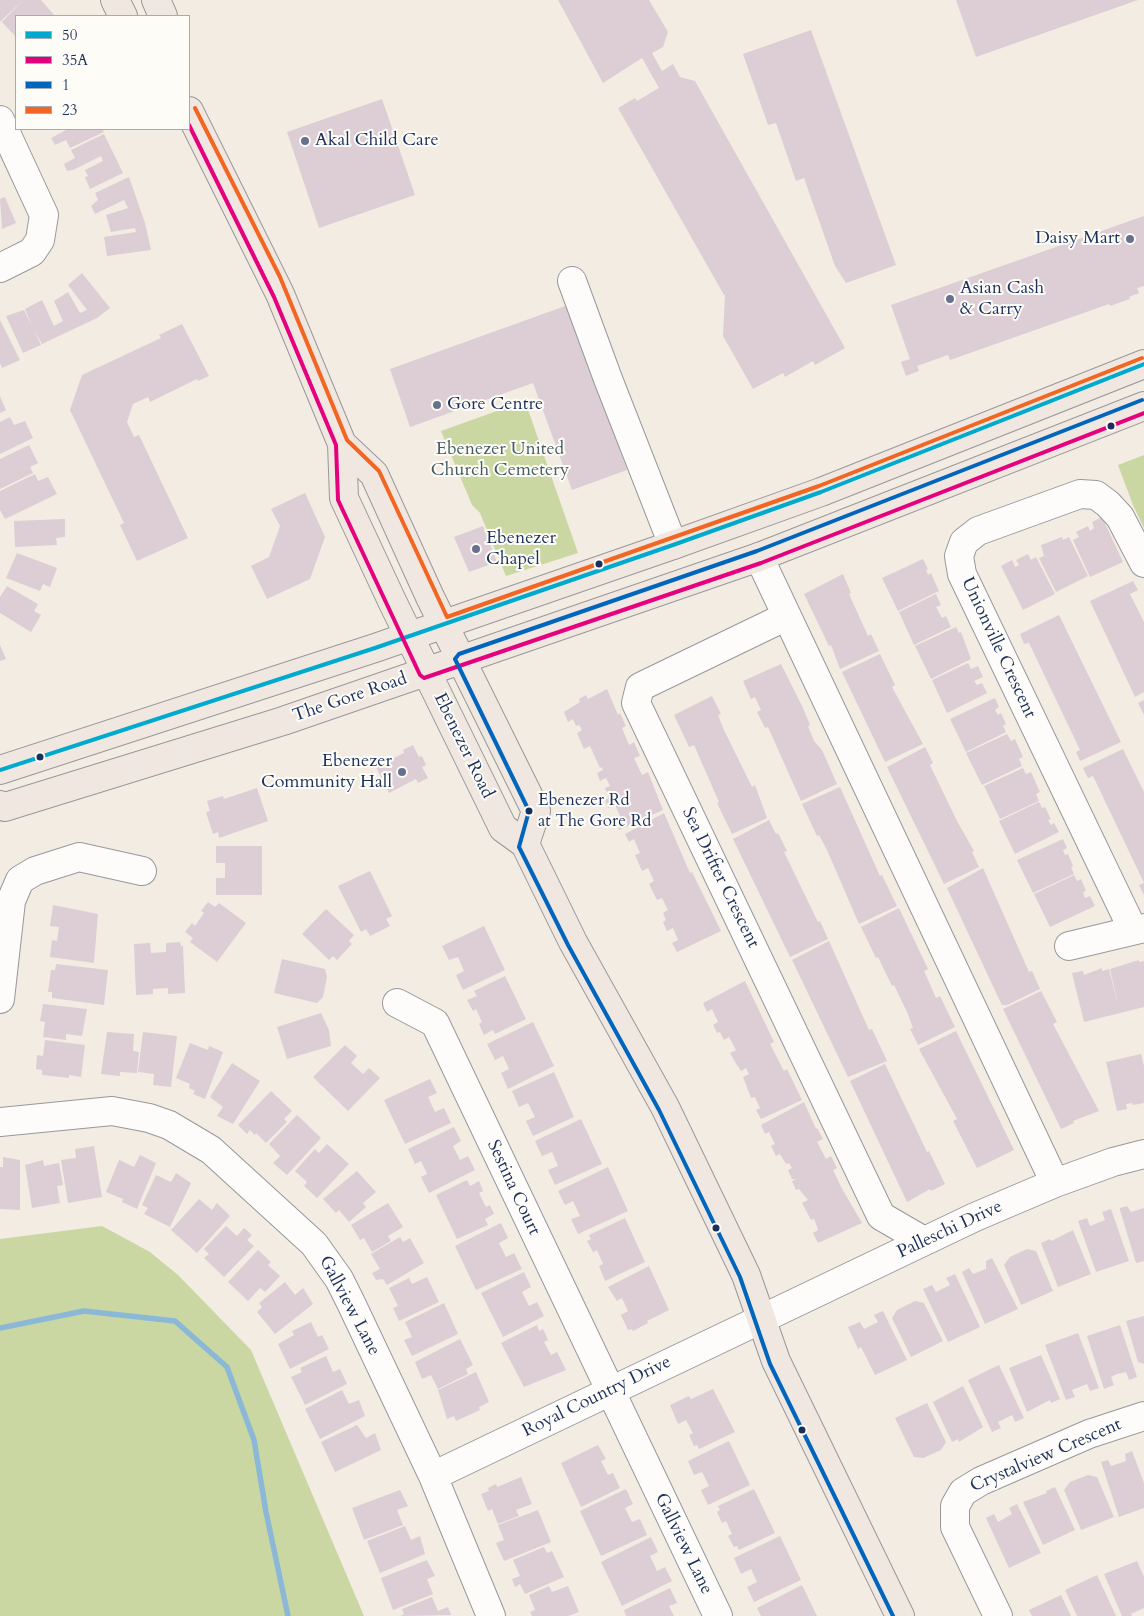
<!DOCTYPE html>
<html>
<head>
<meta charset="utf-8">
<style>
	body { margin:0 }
	#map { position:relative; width:1144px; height:1616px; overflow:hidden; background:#f3ece3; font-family:Cardo,serif }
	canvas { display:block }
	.legend { position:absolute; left:15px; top:15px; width:175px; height:115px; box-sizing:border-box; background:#fdfcf7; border:1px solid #a3aaba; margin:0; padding:6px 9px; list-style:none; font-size:15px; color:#1b2f5e }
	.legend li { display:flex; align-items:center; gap:10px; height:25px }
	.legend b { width:25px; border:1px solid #a3aaba }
</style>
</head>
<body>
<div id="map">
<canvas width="1144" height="1616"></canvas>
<ul class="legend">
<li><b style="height:6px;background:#00a9ce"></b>50</li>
<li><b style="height:6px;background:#e5007d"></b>35A</li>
<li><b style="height:6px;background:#0065bd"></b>1</li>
<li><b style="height:6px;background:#f26522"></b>23</li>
</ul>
</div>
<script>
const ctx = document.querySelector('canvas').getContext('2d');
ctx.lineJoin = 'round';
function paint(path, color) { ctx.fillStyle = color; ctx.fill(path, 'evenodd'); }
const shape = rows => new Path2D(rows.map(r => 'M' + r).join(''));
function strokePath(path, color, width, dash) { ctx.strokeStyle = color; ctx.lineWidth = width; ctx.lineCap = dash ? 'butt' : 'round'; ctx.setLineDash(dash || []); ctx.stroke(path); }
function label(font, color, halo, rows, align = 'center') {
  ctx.font = font + ' Cardo,serif'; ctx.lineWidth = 4; ctx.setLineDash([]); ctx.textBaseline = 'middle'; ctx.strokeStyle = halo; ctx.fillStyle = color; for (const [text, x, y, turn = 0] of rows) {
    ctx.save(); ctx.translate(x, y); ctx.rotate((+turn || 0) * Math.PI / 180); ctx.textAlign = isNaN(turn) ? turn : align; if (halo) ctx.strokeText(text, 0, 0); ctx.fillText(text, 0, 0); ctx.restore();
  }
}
paint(shape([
	[525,401,578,553,506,576,480,513,472,505,441,431],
	[1144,455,1144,528,1133,505,1118,465],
	[102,1226,150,1252,178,1275,251,1350,364,1616,0,1616,0,1239]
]), '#cad7a3');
strokePath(shape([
	[0,1328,84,1311,175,1321,227,1367,254,1440,266,1512,288,1616]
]), '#8bb8d7', 5.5);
paint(shape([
	[0,0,23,0,0,22],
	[23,0,41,0,55,16,16,16,16,37,2,22],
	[558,0,649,0,668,32,663,47,652,53,662,71,673,64,680,77,695,81,845,348,815,365,813,361,785,377,783,373,753,389,723,336,725,295,724,295,618,108,635,98,637,101,659,88,642,58,603,83],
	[956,0,1138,0,976,57],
	[811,30,896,265,846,283,835,266,804,178,796,181,776,123,768,125,743,54],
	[382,99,415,195,319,228,287,132],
	[68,129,102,129,104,132,70,148,66,140,55,145,51,138],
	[104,134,123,173,90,189,85,177,88,176,85,170,103,161,101,156,73,170,67,171,64,164,75,158,71,150],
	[129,177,145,223,151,250,107,256,104,237,136,232,135,228,111,232,106,215,128,208,124,200,95,214,91,206,98,200,95,193],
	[5,197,16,223,2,229,0,199],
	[1144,216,1144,286,1137,288,1139,293,1129,297,1130,299,1110,306,1109,304,950,360,948,355,917,366,919,371,906,376,901,362,910,359,891,305],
	[82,273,110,308,97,318,42,344,34,330,41,345,23,353,6,316,24,310,32,326,25,309,42,300,54,326,63,321,54,301,68,292,80,313,87,310,68,285],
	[568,305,627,470,572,490,533,383,410,427,390,369],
	[0,320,20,360,2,368,0,363],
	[182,324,209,376,198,381,197,379,150,402,148,397,133,404,127,422,134,437,139,435,188,538,137,561,120,525,124,523,70,410,82,375,161,338,159,335],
	[0,396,6,410,0,413],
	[10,417,14,425,25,421,33,438,0,454,0,422],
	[29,445,38,463,30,467,33,473,0,489,0,459],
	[35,474,38,481,48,477,57,494,5,519,0,510,0,491],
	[305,493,325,537,310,579,267,599,251,566,269,557,280,526,271,509],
	[1102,517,1123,562,1090,577,1073,540,1079,537,1076,532,1088,526,1090,531,1094,528,1092,522],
	[65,519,65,537,56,538,57,545,15,547,14,521],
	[483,526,497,562,469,572,454,537],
	[1062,537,1063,540,1069,537,1088,576,1056,592,1039,558,1044,556,1041,545],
	[17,553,57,568,50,587,43,584,40,591,6,578],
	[1028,554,1031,560,1036,557,1055,594,1023,610,1001,566,1012,560,1015,567,1019,565,1016,560],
	[923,559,928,569,926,570,928,575,931,573,939,591,898,611,882,578],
	[843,574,851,593,849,594,868,636,871,634,879,651,840,669,831,645,829,646,804,594],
	[1133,581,1138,590,1130,594,1144,622,1144,692,1135,697,1090,601],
	[7,586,38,604,34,611,41,615,31,632,0,613,0,597],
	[936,594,941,605,936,607,942,618,946,616,951,627,914,645,899,612],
	[1059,615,1121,742,1080,761,1076,752,1080,750,1029,643,1024,644,1020,634],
	[956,627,959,633,961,632,971,659,931,679,915,646],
	[0,645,6,659,0,661],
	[880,654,895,685,892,687,923,744,885,762,842,672],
	[968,663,971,669,978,666,983,677,974,681,977,685,982,683,987,693,947,713,932,680],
	[781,664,803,708,810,725,808,726,814,741,822,750,837,784,801,801,768,727,765,728,757,712,761,710,755,697,751,699,743,681],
	[607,689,618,715,620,713,626,726,622,728,629,745,634,742,640,756,634,758,642,775,648,772,663,810,619,830,615,821,621,818,615,805,608,808,605,800,609,798,605,788,610,786,606,778,600,781,597,773,603,770,602,767,600,768,590,746,584,749,577,733,582,730,579,725,576,726,573,719,568,722,564,712,580,702,579,699,586,695,588,699],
	[712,696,721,714,718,715,724,730,752,787,755,785,767,818,732,834,717,803,719,802,694,745,689,747,674,715],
	[995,698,999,707,995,710,998,715,1001,713,1006,724,1003,726,1006,732,966,752,950,719],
	[1144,700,1144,715,1138,703],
	[1007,734,1011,741,1015,739,1023,757,1019,759,1022,766,982,785,966,753],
	[413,745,419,757,422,756,426,765,422,767,428,778,418,783,416,779,389,793,376,767,404,753,403,750],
	[925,747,933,763,930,765,957,821,974,851,972,852,979,867,944,884,887,767],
	[1123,749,1144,792,1144,895,1139,885,1144,883,1093,776,1088,778,1083,768],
	[1023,768,1026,774,1031,772,1040,792,1036,794,1039,801,1000,819,984,786],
	[840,787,880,876,882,875,897,906,859,924,827,850,819,835,817,836,802,804],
	[257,788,268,821,219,838,218,832,213,834,206,812,210,811,207,801,223,796,224,799],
	[1039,802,1042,808,1045,807,1051,819,1048,820,1051,825,1054,823,1059,832,1015,854,999,821],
	[664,813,690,873,692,872,721,931,677,952,672,943,678,940,673,928,667,931,663,922,666,920,663,913,668,910,662,898,657,900,649,884,654,881,648,868,642,871,635,855,640,853,634,839,629,842,625,834],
	[769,820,776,834,778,833,787,851,784,852,818,922,820,921,828,939,790,957,733,839],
	[1063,839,1067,848,1063,850,1065,855,1068,854,1073,866,1071,867,1074,874,1033,893,1017,860],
	[216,846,262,846,262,895,216,895,216,878,225,878,225,863,216,863],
	[983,868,1029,972,1032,971,1040,989,1007,1005,1002,1005,999,999,947,888],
	[370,871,392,916,386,919,390,926,370,936,366,929,361,932,338,886],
	[1074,875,1077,881,1081,879,1086,891,1083,892,1085,898,1090,896,1095,906,1050,927,1034,894],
	[208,902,215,907,219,903,246,923,217,962,190,942,193,938,185,932,192,923,195,926,204,913,201,911],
	[53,905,98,914,94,963,50,957,52,940,57,941,59,927,50,926],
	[899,908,928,969,924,971,936,998,940,996,955,1027,918,1045,910,1029,913,1028,907,1012,894,985,892,986,878,957,876,958,861,927],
	[326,909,354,935,349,941,352,944,337,960,333,956,329,960,302,934],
	[484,926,505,970,463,990,456,975,464,971,458,957,449,960,442,946],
	[829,941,869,1030,872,1029,887,1061,848,1077,792,960],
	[180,942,181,946,183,946,185,993,168,994,168,988,153,989,153,994,136,995,134,944,150,943,151,953,166,952,166,943],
	[282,959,325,969,327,977,323,997,317,1003,274,993],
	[1139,960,1139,962,1144,961,1144,1007,1084,1022,1072,973,1083,971,1084,975,1102,968,1102,971,1109,969,1119,1009,1110,969],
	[56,964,108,970,104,1005,52,998,52,992,48,992,51,970,55,970],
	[505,976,526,1019,495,1034,493,1030,484,1035,479,1024,482,1022,476,1009,473,1011,467,1000,477,996,474,991],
	[745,981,774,1042,770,1044,784,1071,787,1069,802,1100,761,1119,756,1110,760,1108,755,1097,751,1098,743,1077,749,1074,746,1068,741,1071,735,1062,730,1053,736,1050,729,1037,724,1040,720,1032,717,1033,713,1025,718,1022,712,1009,707,1012,703,1003],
	[1041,991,1057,1022,1053,1024,1099,1111,1073,1121,1074,1123,1061,1129,1003,1009],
	[43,1004,87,1009,82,1036,66,1034,66,1040,43,1037,45,1022,40,1021],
	[321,1013,329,1030,331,1046,287,1059,277,1027],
	[533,1022,554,1066,508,1089,501,1073,509,1069,503,1056,495,1060,487,1044],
	[956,1031,1014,1150,977,1168,953,1121,957,1119,919,1049],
	[107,1032,134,1034,133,1051,139,1052,137,1073,120,1072,120,1076,101,1074],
	[143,1032,177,1036,171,1087,153,1085,154,1074,138,1072],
	[45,1040,85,1045,81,1077,69,1075,69,1078,42,1075,42,1070,36,1069,37,1055,43,1056],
	[190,1043,208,1050,209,1046,223,1052,205,1099,193,1094,195,1091,189,1088,190,1084,176,1078],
	[345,1045,357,1056,351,1063,363,1074,369,1068,380,1078,348,1111,313,1077],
	[1141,1054,1144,1066,1144,1103,1133,1105,1132,1103,1126,1104,1127,1109,1117,1111,1106,1062],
	[232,1063,260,1081,233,1124,217,1116,223,1107,210,1097],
	[885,1064,927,1152,929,1151,945,1184,931,1191,930,1189,907,1202,850,1081],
	[554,1072,574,1117,533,1136,526,1121,535,1117,528,1103,519,1107,512,1091],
	[430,1079,437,1093,428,1097,435,1112,444,1108,451,1123,405,1144,384,1100],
	[271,1091,292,1111,284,1119,287,1122,266,1143,256,1133,255,1135,250,1130,247,1134,238,1125],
	[804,1102,816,1129,817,1128,823,1139,817,1142,826,1159,831,1156,837,1168,833,1170,841,1187,862,1223,818,1243,813,1233,818,1230,816,1224,814,1219,811,1220,802,1203,808,1200,799,1189,796,1190,792,1181,796,1179,792,1179,788,1170,792,1168,789,1163,786,1164,780,1154,776,1156,771,1146,775,1144,769,1132,765,1134,761,1125],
	[297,1115,321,1138,287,1175,273,1163,280,1156,269,1144],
	[581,1119,602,1164,555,1185,548,1170,558,1166,552,1152,542,1156,535,1141],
	[454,1127,461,1141,453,1146,460,1160,468,1156,475,1170,429,1193,421,1177,427,1174,421,1161,415,1164,408,1149],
	[327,1144,349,1164,317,1198,304,1186,307,1182,295,1171,315,1149,319,1153],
	[94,1146,102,1197,68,1203,61,1160,76,1158,75,1149],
	[140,1155,156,1163,137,1209,122,1202,123,1199,106,1192,119,1160,134,1167],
	[3,1157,20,1160,20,1210,0,1209,0,1167,3,1167],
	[43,1160,44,1166,59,1163,63,1185,57,1186,60,1203,32,1208,25,1165],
	[608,1167,628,1211,578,1234,571,1219,580,1216,573,1201,565,1205,558,1191],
	[357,1171,376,1192,363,1203,366,1207,349,1222,339,1210,336,1213,323,1199],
	[176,1173,191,1183,170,1227,144,1214,148,1208,142,1205,156,1175,171,1182],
	[467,1180,470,1186,479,1181,483,1191,479,1193,486,1207,490,1205,494,1214,485,1219,488,1225,457,1239,436,1195],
	[199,1199,212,1210,217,1203,230,1216,197,1253,171,1230],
	[388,1203,403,1227,388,1236,391,1241,372,1252,364,1238,360,1240,351,1225],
	[1127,1206,1131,1212,1144,1208,1144,1261,1136,1263,1120,1210,1120,1208],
	[1111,1209,1129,1261,1096,1272,1078,1221,1087,1218,1090,1226,1105,1220,1102,1212],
	[625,1218,645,1262,605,1281,599,1266,603,1264,597,1250,593,1252,587,1241,591,1239,589,1235],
	[501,1223,508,1238,499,1243,506,1257,514,1253,522,1269,476,1290,455,1246],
	[226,1226,237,1236,244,1228,252,1235,247,1240,254,1246,224,1277,204,1258,209,1254,204,1249],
	[1073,1230,1091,1274,1058,1287,1041,1243,1050,1239,1051,1241],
	[400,1237,403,1242,410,1238,424,1263,387,1285,383,1279,376,1280,372,1273,380,1269,371,1254],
	[1027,1249,1036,1251,1053,1291,1021,1305,1004,1265,1010,1257],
	[258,1250,271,1262,268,1265,280,1276,265,1292,260,1288,248,1301,228,1282],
	[992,1258,1018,1309,985,1324,962,1272,969,1268,973,1274,986,1269,986,1261],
	[649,1266,669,1310,647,1321,648,1323,633,1331,632,1329,628,1330,621,1315,628,1311,622,1298,617,1301,608,1287],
	[524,1272,531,1287,522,1292,529,1306,537,1302,544,1316,503,1337,481,1293],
	[955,1274,980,1327,948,1342,923,1289,932,1285,936,1292,950,1285,946,1278],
	[427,1277,439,1302,399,1321,393,1308,398,1306,389,1288,409,1278,412,1284],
	[285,1282,295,1295,303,1288,313,1304,275,1334,257,1312,262,1307,259,1303],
	[915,1301,924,1303,943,1341,911,1357,892,1318,897,1310],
	[444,1303,458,1334,412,1356,404,1340,412,1337,405,1322],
	[883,1311,907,1360,875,1375,861,1347,858,1349,848,1327,860,1322,864,1329,878,1322,874,1315],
	[1144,1316,1144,1364,1138,1362,1126,1321],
	[311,1322,318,1337,322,1335,329,1349,290,1369,278,1344,294,1335,292,1331],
	[537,1325,539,1331,543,1329,548,1340,544,1342,551,1355,557,1352,566,1370,524,1387,501,1343],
	[1120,1325,1137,1377,1129,1380,1126,1372,1117,1374,1111,1377,1114,1385,1104,1389,1087,1336],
	[1078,1333,1099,1388,1090,1391,1087,1384,1072,1390,1075,1397,1066,1400,1045,1345],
	[460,1339,473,1365,466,1369,468,1374,438,1389,431,1375,422,1379,415,1362],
	[1041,1355,1060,1399,1051,1403,1050,1400,1027,1412,1009,1368],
	[326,1356,333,1372,340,1369,347,1384,305,1405,291,1377,302,1372,300,1368],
	[999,1365,1024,1418,1015,1422,1012,1415,998,1422,1001,1428,992,1432,968,1380],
	[476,1372,489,1402,479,1407,480,1410,456,1421,454,1416,447,1419,438,1390],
	[963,1386,983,1427,959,1442,958,1439,952,1442,933,1402],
	[713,1389,735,1432,699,1449,697,1445,694,1446,689,1435,693,1433,686,1420,678,1424,670,1405,689,1396,691,1399],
	[342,1390,349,1404,359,1400,365,1416,320,1439,305,1409],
	[927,1403,946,1442,941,1450,923,1458,914,1457,895,1418],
	[357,1425,366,1438,375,1433,381,1450,335,1472,321,1442],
	[729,1441,750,1485,708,1505,701,1490,709,1486,702,1472,694,1475,688,1461],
	[598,1445,606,1459,601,1461,608,1475,613,1473,620,1488,581,1507,561,1463],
	[1132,1451,1144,1483,1144,1508,1119,1517,1101,1462,1108,1460,1111,1466,1126,1461,1125,1454],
	[1088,1475,1097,1477,1114,1517,1081,1530,1064,1490,1070,1482],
	[521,1477,532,1504,516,1510,519,1516,498,1524,492,1509,488,1511,481,1494,489,1491,488,1488,496,1484,497,1487],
	[1055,1487,1075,1530,1043,1545,1023,1502,1047,1493,1046,1491],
	[626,1489,633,1504,625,1508,632,1522,640,1519,647,1535,601,1556,580,1511],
	[754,1489,775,1533,739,1550,737,1546,734,1547,728,1536,732,1534,726,1521,722,1523,717,1512,720,1510,718,1506],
	[400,1490,408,1506,397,1510,403,1525,364,1540,352,1508],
	[1017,1504,1041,1553,1009,1568,986,1518,994,1514,998,1522,1012,1514,1009,1508],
	[538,1510,551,1542,504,1561,496,1543,504,1540,498,1525],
	[405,1526,411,1540,420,1536,425,1554,380,1573,367,1541],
	[780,1536,801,1580,754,1602,747,1587,757,1582,751,1569,741,1574,734,1558],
	[651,1537,658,1552,650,1556,657,1571,665,1567,672,1581,622,1606,601,1562],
	[544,1547,547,1553,552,1551,564,1577,525,1594,520,1584,515,1587,512,1579,520,1576,513,1560],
	[427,1560,435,1576,427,1579,433,1594,393,1610,381,1578],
	[1137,1561,1144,1577,1144,1608,1131,1614,1132,1616,1122,1616,1104,1574],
	[1097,1575,1116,1616,1077,1616,1065,1590],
	[802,1585,817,1616,761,1616,757,1608],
	[549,1586,552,1592,568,1586,579,1612,568,1616,532,1616,530,1612,535,1610,529,1595],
	[670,1588,677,1603,669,1606,674,1616,626,1616,624,1610],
	[1061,1595,1071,1616,1032,1616,1029,1610],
	[432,1597,438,1611,448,1607,451,1615,400,1616,404,1614,402,1609]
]), '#dcced4');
const minor = shape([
	[0,120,44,215,40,240,32,252,0,268],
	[572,281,608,379,673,545],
	[759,557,1055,1183],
	[787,616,640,687,636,703,881,1216,924,1241],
	[1133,930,962,574,959,556,964,542,978,531,1080,494,1096,495,1108,504,1120,517,1144,563],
	[1069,946,1144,928],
	[0,999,11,901,20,880,35,871,79,857,142,871],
	[397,1003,435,1023,718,1616],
	[0,1122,112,1111,149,1118,169,1125,211,1150,314,1244,339,1279,351,1303,433,1476,491,1616],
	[433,1476,975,1217,1055,1183,1113,1162,1144,1154],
	[998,1616,955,1527,955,1506,963,1492,981,1481,1089,1434,1144,1416]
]);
const major = shape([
	[115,0,123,16],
	[156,0,163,16],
	[189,111,280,294,342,444,344,498,392,601,503,828,525,844,573,942,665,1107,746,1275,776,1361,900,1616],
	[342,444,374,474,430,597,536,811,525,844],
	[0,770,375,648,673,545,821,492,1144,364],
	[0,805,5,807,283,721,759,557,1144,406]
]);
strokePath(minor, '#98989b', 30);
strokePath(major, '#98989b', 30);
strokePath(minor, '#fdfcfb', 28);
strokePath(major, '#f0e7e0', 28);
strokePath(shape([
	[0,770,375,648,673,545,821,492,1144,364]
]), '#00a9ce', 4);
strokePath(shape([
	[189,125,274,297,336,445,338,500,420,675,424,678,761,563,1144,413]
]), '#e5007d', 4);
strokePath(shape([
	[893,1616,770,1364,740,1277,659,1110,568,945,519,847,529,811,455,659,459,654,757,551,1142,400]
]), '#0065bd', 4);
strokePath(shape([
	[195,108,280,277,347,440,379,471,447,617,819,486,1142,358]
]), '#f26522', 4);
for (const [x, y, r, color] of [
	[305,141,5,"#67718d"],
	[1130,239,5,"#67718d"],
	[950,299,5,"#67718d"],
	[437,405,5,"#67718d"],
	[1111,426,4.5,"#1b2f5e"],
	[476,549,5,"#67718d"],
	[599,564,4.5,"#1b2f5e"],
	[40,757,4.5,"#1b2f5e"],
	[402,772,5,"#67718d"],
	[529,811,4.5,"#1b2f5e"],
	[716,1228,4.5,"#1b2f5e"],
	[802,1430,4.5,"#1b2f5e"]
]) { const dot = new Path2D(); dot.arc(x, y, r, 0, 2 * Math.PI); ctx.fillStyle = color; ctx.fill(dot); strokePath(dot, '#fdfcf7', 2); }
label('17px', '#1b2f5e', '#fdfcf7', [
	["Ebenezer Rd",538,801],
	["at The Gore Rd",538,822]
], 'left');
label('18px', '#1b2f5e', '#fdfcf7', [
	["Akal Child Care",315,141],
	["Daisy Mart",1120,239,"right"],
	["Asian Cash",960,289],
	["& Carry",960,310],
	["Gore Centre",447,405],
	["Ebenezer",486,539],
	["Chapel",486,560],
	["Ebenezer",392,762,"right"],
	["Community Hall",392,783,"right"]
], 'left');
label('18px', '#455c63', '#fdfcf7', [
	["Ebenezer United",500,450],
	["Church Cemetery",500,471]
]);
label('18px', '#1b2f5e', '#fdfcf7', [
	["Unionville Crescent",998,648,65],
	["The Gore Road",350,698,-19],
	["Ebenezer Road",463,746,64],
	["Sea Drifter Crescent",720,878,64],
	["Sestina Court",513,1188,65],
	["Palleschi Drive",950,1230,-25],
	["Gallview Lane",349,1306,62],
	["Royal Country Drive",597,1397,-26],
	["Crystalview Crescent",1046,1456,-23],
	["Gallview Lane",683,1544,64]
]);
</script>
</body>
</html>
